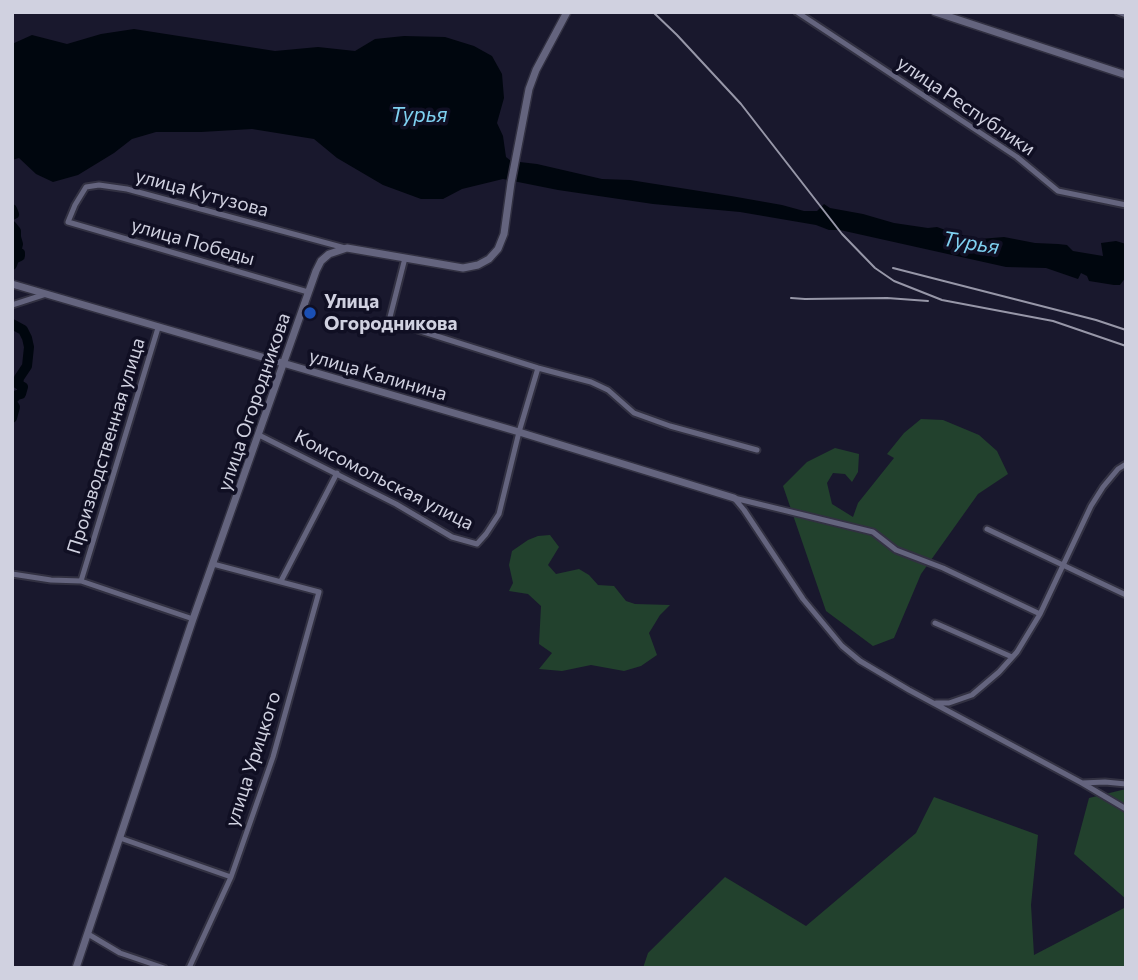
<!DOCTYPE html>
<html>
<head>
<meta charset="utf-8">
<style>
	body { margin:0 }
	#map { position:relative; width:1138px; height:980px; overflow:hidden; background:#19182d; font-family:Commissioner,sans-serif }
	canvas { display:block }
	.frame { position:absolute; inset:0; border:14px solid #d0d1e0; pointer-events:none }
</style>
</head>
<body>
<div id="map">
<canvas width="1138" height="980"></canvas>
<div class="frame"></div>
</div>
<script>
const ctx = document.querySelector('canvas').getContext('2d');
ctx.lineJoin = 'round';
function paint(path, color) { ctx.fillStyle = color; ctx.fill(path, 'evenodd'); }
const shape = rows => new Path2D(rows.map(r => 'M' + r).join(''));
function strokePath(path, color, width, dash) { ctx.strokeStyle = color; ctx.lineWidth = width; ctx.lineCap = dash ? 'butt' : 'round'; ctx.setLineDash(dash || []); ctx.stroke(path); }
function label(font, color, halo, rows, align = 'center') {
  ctx.font = font + ' Commissioner,sans-serif'; ctx.lineWidth = 7; ctx.setLineDash([]); ctx.textBaseline = 'middle'; ctx.strokeStyle = halo; ctx.fillStyle = color; for (const [text, x, y, turn = 0] of rows) {
    ctx.save(); ctx.translate(x, y); ctx.rotate((+turn || 0) * Math.PI / 180); ctx.textAlign = isNaN(turn) ? turn : align; if (halo) ctx.strokeText(text, 0, 0); ctx.fillText(text, 0, 0); ctx.restore();
  }
}
paint(shape([
	[921,419,943,420,979,435,997,451,1008,474,978,494,921,574,894,638,873,646,826,611,783,486,807,462,835,448,859,454,858,472,852,482,845,474,833,473,827,483,832,504,853,517,858,503,894,458,887,454,904,433],
	[550,535,559,547,548,565,556,574,579,569,589,575,598,585,614,586,626,601,635,604,670,605,660,615,649,633,657,655,641,666,624,671,591,665,562,671,539,669,552,653,539,644,541,606,528,594,509,591,513,583,509,565,512,551,528,540,538,536],
	[1126,789,1126,899,1074,854,1089,798],
	[934,797,1038,835,1031,905,1034,955,1126,907,1126,968,643,968,648,953,725,877,806,926,916,833]
]), '#22412d');
paint(shape([
	[134,29,275,51,318,47,355,51,375,39,404,36,445,37,474,46,492,56,502,74,504,98,497,123,503,136,506,157,511,161,537,164,602,179,630,180,731,196,782,205,804,211,817,211,824,204,830,208,863,214,894,223,928,228,937,227,954,233,980,239,1004,237,1035,243,1058,244,1067,245,1073,251,1103,256,1101,243,1116,241,1126,244,1126,277,1120,285,1114,285,1089,281,1087,276,1081,273,1078,279,1046,268,1006,267,840,230,829,230,816,225,740,212,653,204,558,190,503,179,462,189,443,199,421,199,383,185,337,158,314,139,252,129,201,132,156,132,132,139,114,153,78,175,53,182,36,174,19,158,12,160,12,44,32,35,67,44,101,34]
]), '#00060e');
strokePath(shape([
	[12,209,14,214,12,215],
	[12,226,16,231,16,237,18,244,16,252,20,253,20,256,14,259,12,265],
	[12,324,23,330,27,338,29,347,27,366,19,378,18,384,23,387,21,394,17,395,12,400],
	[12,403,15,407,12,418]
]), '#00060e', 10);
const minor = shape([
	[797,12,1017,157,1058,191,1126,205],
	[1118,12,1126,15],
	[405,258,389,321,538,368,591,382,608,390,634,413,670,426,757,450],
	[308,292,68,222,75,205,86,187,99,185,127,189,345,248],
	[12,305,46,294],
	[158,328,81,581,193,619],
	[259,435,396,504,452,537,477,544,486,534,499,514,519,432,538,368],
	[734,498,744,510,803,599,842,646,860,661,909,690,1082,783,1126,809],
	[734,498,873,532,896,550,943,568,1040,614],
	[987,529,1126,595],
	[12,574,51,580,81,581],
	[281,581,337,473],
	[935,623,1012,657],
	[936,703,949,703,972,695,999,672,1017,652,1040,614,1091,506,1103,487,1118,469,1126,464],
	[1082,783,1105,782,1126,784],
	[120,838,231,877],
	[88,934,120,953,164,968],
	[189,968,231,877,273,757,319,592,213,564]
]);
const tertiary = shape([
	[935,12,1126,75],
	[12,284,519,432,734,498],
	[76,968,193,619,316,271,321,261,329,254,347,248,463,268,478,265,489,259,498,249,504,234,511,183,529,89,536,70,567,12]
]);
strokePath(minor, '#323142', 9);
strokePath(tertiary, '#323142', 10);
strokePath(minor, '#64647e', 5);
strokePath(tertiary, '#64647e', 7);
strokePath(shape([
	[653,12,677,35,741,104,842,234,875,268,894,281,942,300,1053,321,1126,346],
	[893,268,1096,320,1126,330],
	[791,298,805,299,887,298,928,301]
]), '#9797a8', 2);
for (const [x, y, r, color] of [
	[310,313,7,"#1a4fb4"]
]) { const dot = new Path2D(); dot.arc(x, y, r, 0, 2 * Math.PI); ctx.fillStyle = color; ctx.fill(dot); strokePath(dot, '#100f23', 2.5); }
label('19px', '#d0d1e0', '#100f23', [
	["улица Республики",966,106,34],
	["улица Кутузова",202,193,15],
	["улица Победы",193,242,16],
	["улица Калинина",378,375,16],
	["улица Огородникова",254,402,-71],
	["Производственная улица",106,446,-73],
	["Комсомольская улица",384,480,27],
	["улица Урицкого",253,759,-72]
]);
label('bold 19px', '#d0d1e0', '#100f23', [
	["Улица",324,302],
	["Огородникова",324,324]
], 'left');
label('italic 21px', '#7fd1f1', '#100f23', [
	["Турья",419,115],
	["Турья",971,243,9]
]);
</script>
</body>
</html>
